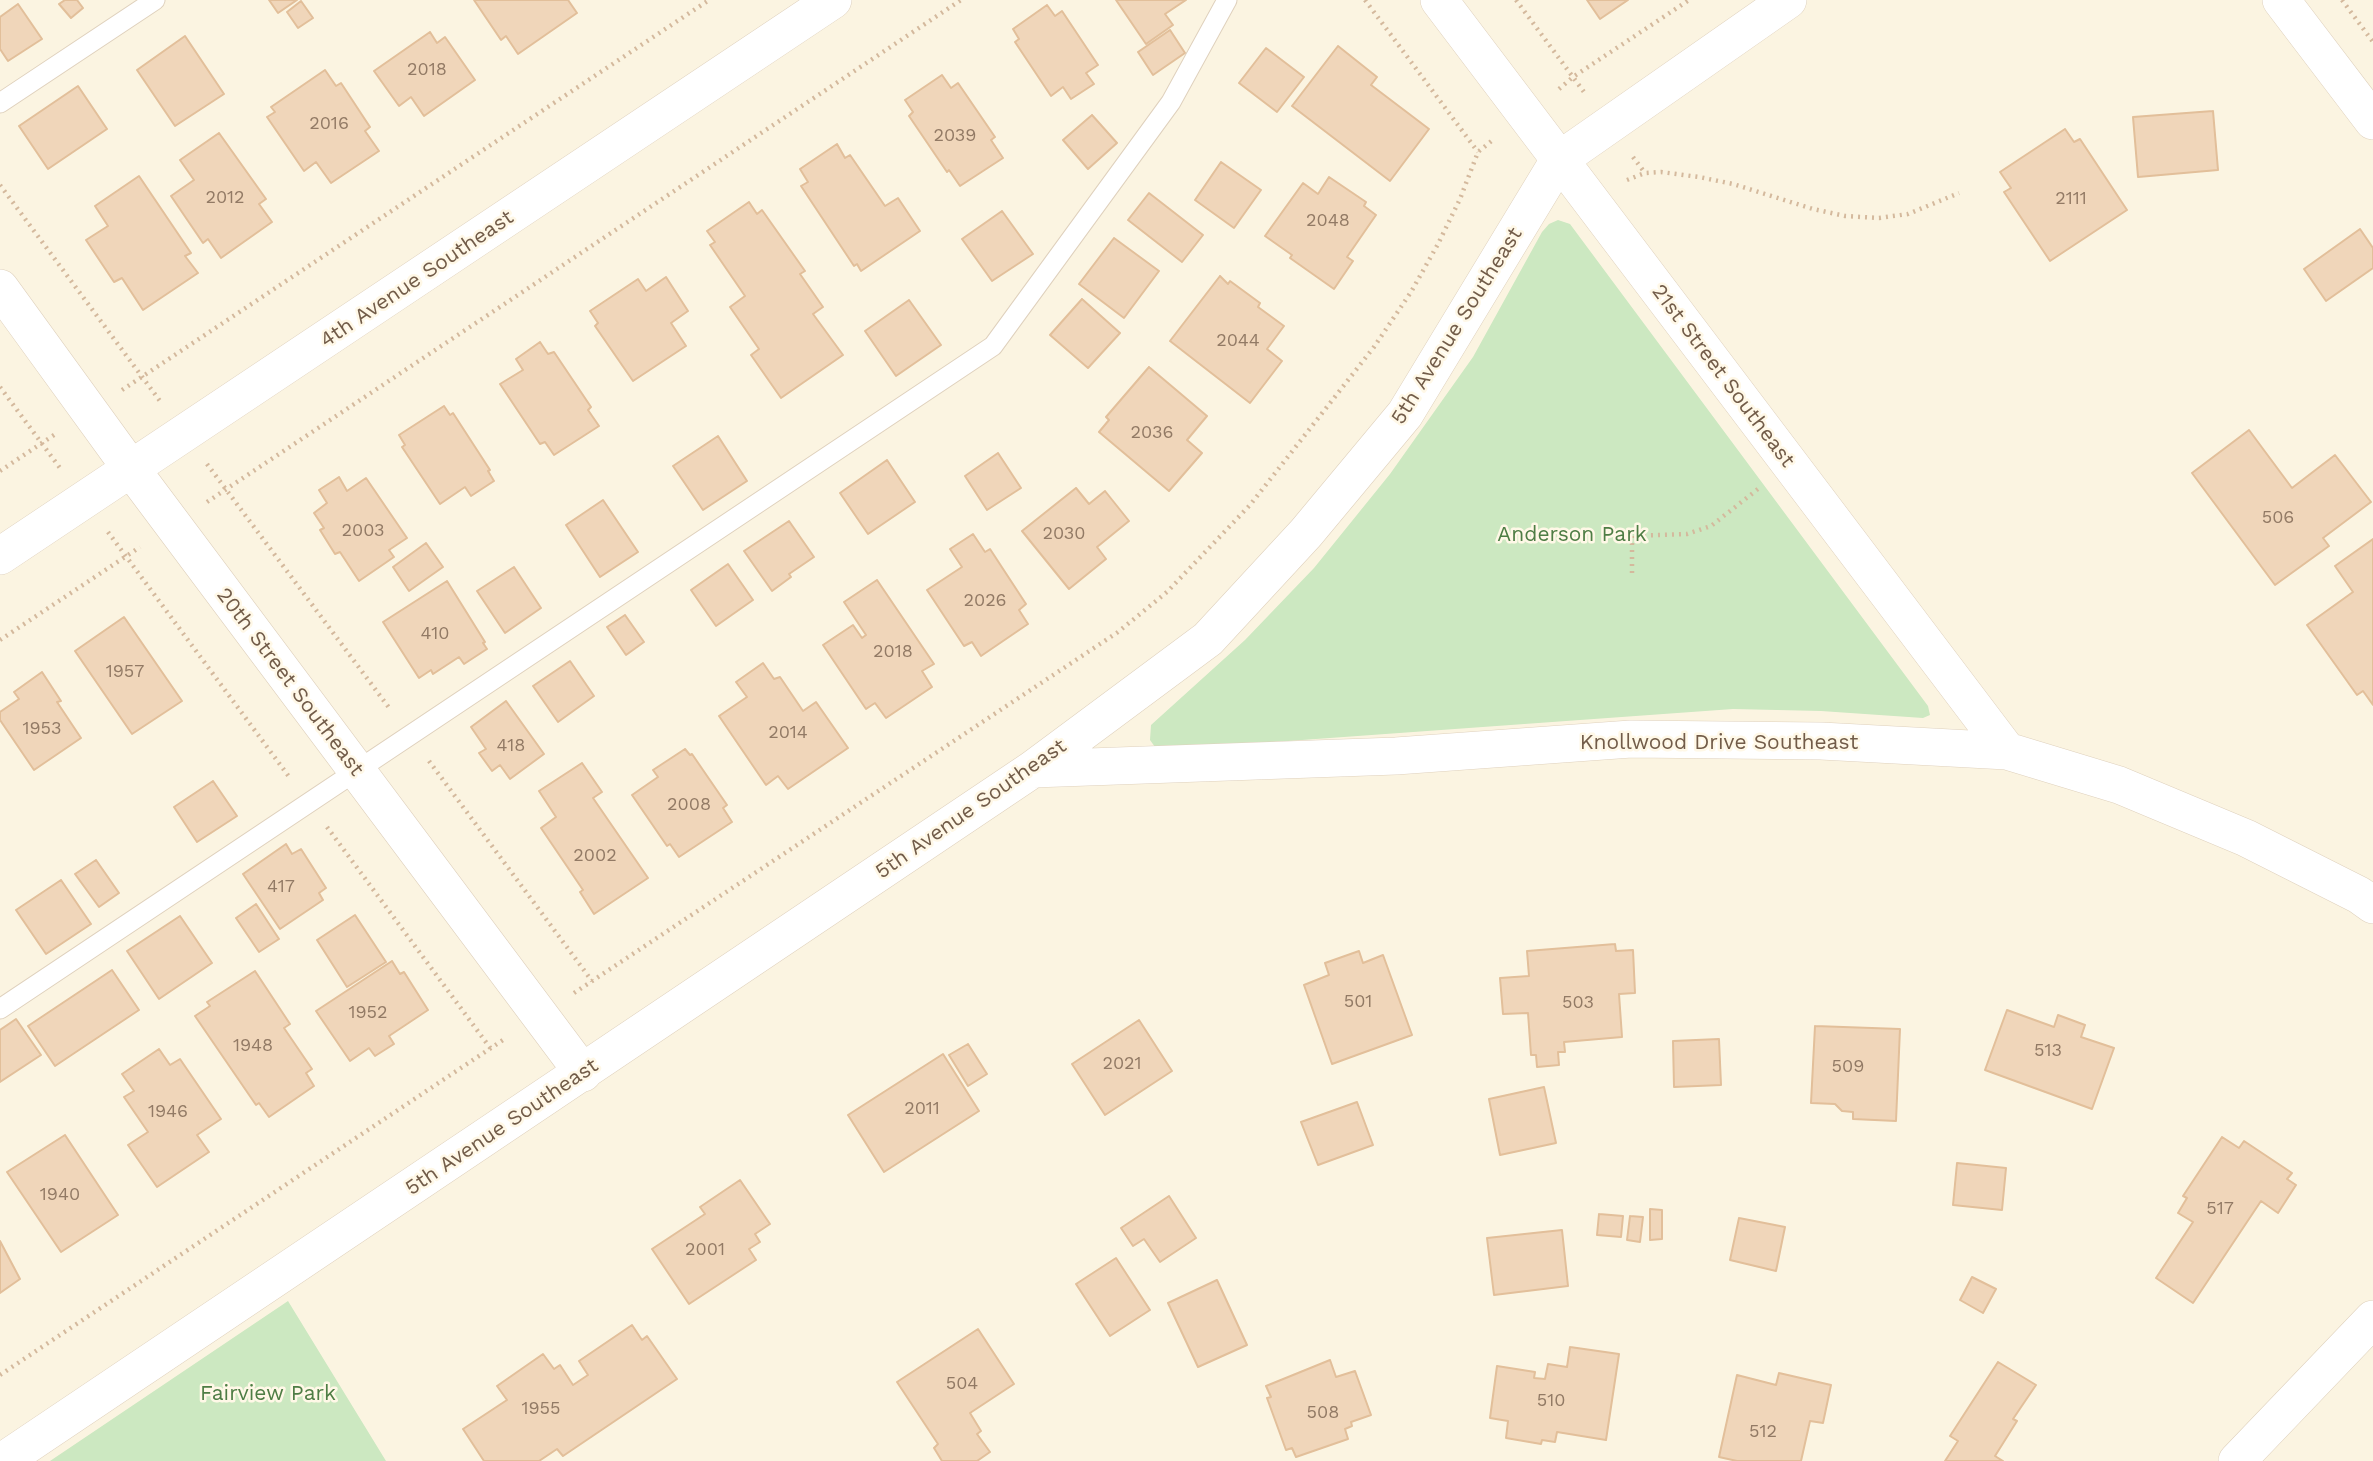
<!DOCTYPE html>
<html>
<head>
<meta charset="utf-8">
<style>
	body { margin:0 }
	canvas { display:block; background:#fbf4e1 }
</style>
</head>
<body>
<canvas width="2373" height="1461"></canvas>
<script>
const ctx = document.querySelector('canvas').getContext('2d');
ctx.lineJoin = 'round';
function paint(path, color) { ctx.fillStyle = color; ctx.fill(path, 'evenodd'); }
const shape = rows => new Path2D(rows.map(r => 'M' + r).join(''));
function strokePath(path, color, width, dash) { ctx.strokeStyle = color; ctx.lineWidth = width; ctx.lineCap = dash ? 'butt' : 'round'; ctx.setLineDash(dash || []); ctx.stroke(path); }
function label(font, color, halo, rows, align = 'center') {
  ctx.font = font + ' "Work Sans",sans-serif'; ctx.lineWidth = 5; ctx.setLineDash([]); ctx.textBaseline = 'middle'; ctx.strokeStyle = halo; ctx.fillStyle = color; for (const [text, x, y, turn = 0] of rows) {
    ctx.save(); ctx.translate(x, y); ctx.rotate((+turn || 0) * Math.PI / 180); ctx.textAlign = isNaN(turn) ? turn : align; if (halo) ctx.strokeText(text, 0, 0); ctx.fillText(text, 0, 0); ctx.restore();
  }
}
paint(shape([
	[1558,220,1570,224,1928,706,1930,715,1923,718,1821,711,1733,709,1163,750,1155,747,1150,740,1151,725,1245,640,1314,568,1390,474,1473,357,1542,232,1549,224],
	[288,1301,386,1461,50,1461]
]), '#cce8c1');
const building = shape([
	[65,0,77,0,83,8,71,18,59,4,65,0],
	[269,0,297,0,278,13,269,0],
	[474,0,568,0,577,13,518,54,506,36,501,40,474,0],
	[1116,0,1186,0,1165,14,1173,25,1146,44,1116,0],
	[1587,0,1628,0,1600,19,1587,0],
	[301,1,313,18,298,28,287,12,301,1],
	[18,4,42,39,8,61,0,49,0,17,18,4],
	[1047,5,1055,16,1062,11,1098,65,1086,73,1094,84,1071,99,1063,87,1051,96,1015,42,1019,39,1013,29,1047,5],
	[1170,30,1185,53,1153,75,1138,52,1170,30],
	[430,32,437,43,445,37,475,80,424,116,411,97,399,106,374,71,430,32],
	[185,36,224,94,175,126,137,70,185,36],
	[1338,46,1377,77,1371,85,1429,129,1390,181,1292,106,1338,46],
	[1266,48,1304,77,1277,112,1239,83,1266,48],
	[325,70,336,86,341,83,370,127,365,131,379,151,331,183,316,162,304,171,267,117,275,112,271,107,325,70],
	[942,75,951,88,958,83,995,137,991,140,1003,158,960,186,949,170,947,172,909,116,913,112,905,100,942,75],
	[78,86,107,129,48,169,19,126,78,86],
	[2213,111,2218,170,2138,177,2133,117,2213,111],
	[1092,115,1117,143,1088,169,1063,140,1092,115],
	[2065,129,2074,142,2080,139,2127,210,2050,261,2004,192,2011,188,2000,172,2065,129],
	[219,133,266,199,259,204,272,222,221,258,208,239,203,243,171,196,194,180,180,160,219,133],
	[837,144,845,158,850,155,885,206,898,198,920,231,861,271,857,264,854,266,801,186,808,182,800,169,837,144],
	[1221,162,1261,190,1234,228,1195,200,1221,162],
	[139,176,191,253,185,256,198,273,143,310,122,278,114,282,86,240,108,226,95,206,139,176],
	[1329,177,1366,202,1364,206,1376,215,1347,257,1353,261,1334,289,1290,258,1292,255,1265,236,1303,183,1318,194,1329,177],
	[1149,193,1203,235,1182,262,1128,220,1149,193],
	[749,202,757,214,762,210,805,271,800,274,823,307,813,314,843,355,781,398,751,355,759,349,730,307,745,296,710,245,715,242,707,231,749,202],
	[1002,211,1033,254,992,281,962,239,1002,211],
	[2360,229,2373,248,2373,268,2326,301,2304,269,2360,229],
	[1114,238,1159,271,1124,318,1079,284,1114,238],
	[1220,276,1228,284,1230,281,1260,303,1258,307,1284,326,1267,349,1282,361,1250,403,1170,341,1220,276],
	[666,277,688,311,671,323,686,346,633,381,595,326,598,323,590,311,638,279,646,291,666,277],
	[1082,299,1120,333,1088,368,1050,335,1082,299],
	[909,300,941,345,896,376,865,331,909,300],
	[540,342,548,354,554,352,591,407,588,410,599,426,554,455,545,442,540,444,500,384,523,370,516,359,540,342],
	[1149,367,1207,416,1187,440,1202,453,1169,491,1099,432,1109,420,1106,417,1149,367],
	[444,406,450,415,453,413,490,470,488,471,494,481,471,496,465,487,440,504,402,447,405,445,399,435,444,406],
	[2249,430,2292,488,2335,455,2371,502,2323,538,2329,546,2275,585,2192,473,2249,430],
	[718,436,747,481,703,510,673,466,718,436],
	[998,453,1021,488,987,510,965,476,998,453],
	[887,460,915,502,868,534,840,493,887,460],
	[339,477,347,491,366,478,407,538,389,550,394,557,359,581,340,552,335,554,320,530,324,528,314,513,327,503,319,490,339,477],
	[1076,488,1089,504,1105,491,1129,521,1097,547,1106,559,1069,589,1022,531,1076,488],
	[603,500,638,552,600,577,566,525,603,500],
	[789,521,814,557,789,574,791,577,772,591,744,551,789,521],
	[973,534,985,552,990,549,1026,604,1019,610,1028,624,981,656,972,642,964,646,927,590,962,567,950,549,973,534],
	[2373,539,2373,705,2363,691,2357,695,2307,625,2353,592,2335,566,2373,539],
	[426,543,443,567,409,591,393,567,426,543],
	[728,564,753,600,716,626,691,590,728,564],
	[514,567,541,608,505,633,477,591,514,567],
	[877,580,934,664,922,671,932,687,886,718,875,703,866,709,823,645,853,625,862,638,866,635,844,602,877,580],
	[447,581,485,642,483,643,487,649,464,664,459,657,433,674,431,670,419,678,383,622,447,581],
	[625,615,644,642,626,655,607,627,625,615],
	[124,617,182,701,132,734,75,651,124,617],
	[570,661,594,696,558,722,533,686,570,661],
	[763,663,774,679,780,677,803,711,816,702,848,748,788,789,778,776,766,785,719,716,747,697,736,682,763,663],
	[42,672,61,701,57,702,81,738,34,770,0,720,0,712,19,699,14,692,42,672],
	[506,701,544,754,510,779,500,765,492,771,479,753,486,749,471,727,506,701],
	[685,749,690,755,692,754,727,805,723,808,732,822,679,857,670,844,667,846,632,795,658,777,653,770,685,749],
	[582,763,602,792,593,798,648,878,594,914,580,892,583,890,541,828,556,817,539,791,582,763],
	[213,781,237,816,197,842,174,807,213,781],
	[286,844,292,854,301,849,326,888,319,893,323,900,280,929,243,874,286,844],
	[96,860,119,893,99,907,75,874,96,860],
	[61,880,91,924,46,954,16,910,61,880],
	[256,904,279,939,259,952,236,918,256,904],
	[355,915,386,962,347,987,317,940,355,915],
	[180,916,212,963,159,999,127,951,180,916],
	[1615,944,1616,951,1633,950,1635,993,1619,994,1622,1037,1564,1042,1565,1052,1558,1052,1559,1065,1537,1067,1536,1055,1531,1055,1528,1013,1503,1014,1500,978,1529,976,1527,951,1615,944],
	[1359,951,1363,963,1383,955,1412,1035,1332,1064,1304,985,1329,975,1325,963,1359,951],
	[392,961,400,974,404,972,428,1010,389,1036,394,1044,375,1056,369,1048,350,1061,316,1011,392,961],
	[112,970,139,1010,55,1066,28,1026,112,970],
	[255,971,290,1024,284,1028,312,1069,306,1073,314,1086,269,1117,259,1103,256,1105,195,1016,210,1006,207,1002,255,971],
	[2007,1010,2054,1027,2058,1015,2085,1025,2081,1037,2114,1048,2092,1109,1985,1070,2007,1010],
	[16,1019,41,1055,0,1082,0,1030,16,1019],
	[1139,1020,1172,1071,1105,1115,1072,1064,1139,1020],
	[1815,1026,1900,1029,1896,1121,1853,1119,1853,1112,1842,1111,1835,1104,1811,1103,1815,1026],
	[1719,1039,1721,1085,1674,1087,1673,1041,1719,1039],
	[968,1044,987,1074,968,1086,949,1055,968,1044],
	[159,1049,170,1065,180,1059,221,1119,197,1135,209,1152,157,1187,128,1145,148,1132,124,1097,134,1091,122,1074,159,1049],
	[943,1054,979,1111,884,1172,848,1115,943,1054],
	[1544,1087,1556,1143,1500,1155,1489,1099,1544,1087],
	[1357,1102,1373,1145,1318,1165,1301,1122,1357,1102],
	[65,1135,118,1215,61,1252,7,1172,65,1135],
	[2222,1137,2239,1148,2244,1141,2292,1173,2287,1179,2296,1185,2278,1213,2261,1201,2193,1303,2156,1278,2193,1222,2178,1213,2187,1198,2183,1196,2222,1137],
	[1957,1163,2006,1168,2002,1210,1953,1205,1957,1163],
	[740,1180,770,1224,755,1234,760,1242,749,1249,756,1260,689,1304,652,1249,705,1214,700,1207,740,1180],
	[1169,1196,1196,1238,1160,1262,1144,1239,1133,1246,1121,1228,1169,1196],
	[1650,1209,1662,1210,1662,1239,1650,1240,1650,1209],
	[1599,1214,1623,1216,1621,1237,1597,1235,1599,1214],
	[1630,1216,1643,1217,1640,1242,1627,1240,1630,1216],
	[1739,1218,1785,1227,1776,1271,1730,1260,1739,1218],
	[1562,1230,1568,1286,1494,1295,1487,1238,1562,1230],
	[0,1241,20,1279,0,1293,0,1241],
	[1116,1258,1150,1310,1110,1336,1076,1284,1116,1258],
	[1972,1277,1996,1289,1983,1313,1960,1300,1972,1277],
	[1217,1280,1247,1345,1198,1367,1168,1303,1217,1280],
	[632,1325,642,1340,647,1336,677,1379,563,1456,557,1449,539,1461,484,1461,463,1429,507,1400,497,1386,543,1354,554,1369,560,1365,573,1385,588,1375,579,1361,632,1325],
	[978,1329,1014,1384,970,1413,981,1431,977,1434,990,1452,977,1461,942,1461,934,1448,938,1444,897,1382,978,1329],
	[1570,1347,1619,1354,1606,1440,1557,1432,1555,1442,1542,1440,1541,1444,1506,1438,1508,1421,1490,1418,1497,1366,1535,1372,1534,1378,1545,1379,1548,1364,1567,1367,1570,1347],
	[1330,1360,1336,1377,1355,1371,1371,1415,1351,1422,1352,1426,1345,1429,1348,1439,1296,1457,1292,1448,1286,1450,1267,1398,1271,1397,1266,1386,1330,1360],
	[1998,1362,2036,1385,2013,1419,2017,1421,1995,1456,2003,1461,1945,1461,1958,1441,1950,1436,1998,1362],
	[1779,1373,1831,1385,1823,1423,1810,1421,1801,1461,1737,1461,1719,1457,1737,1375,1776,1385,1779,1373]
]);
paint(building, '#f0d6ba');
strokePath(building, '#e2bf9a', 2);
const lane = shape([
	[0,103,155,0],
	[0,1009,993,346,1171,102,1227,0]
]);
const street = shape([
	[1439,0,2007,751],
	[2281,0,2373,121],
	[0,288,132,470,583,1073],
	[0,556,833,0],
	[1033,769,1396,756,1631,739,1821,741,2007,751,2119,785,2246,838,2359,895,2373,905],
	[3,1461,1033,769,1208,639,1306,533,1405,414,1559,160,1788,0],
	[2237,1461,2373,1319]
]);
strokePath(lane, '#dfd1bd', 21);
strokePath(street, '#dfd1bd', 38);
strokePath(shape([
	[1365,0,1478,152],
	[1516,0,1584,92],
	[2342,0,2373,42],
	[1559,89,1573,77,1689,0],
	[1633,157,1645,173],
	[1627,180,1645,173,1661,172,1699,177,1733,184,1813,209,1845,216,1879,218,1908,214,1959,193],
	[0,185,160,401],
	[0,387,60,468],
	[122,390,709,0],
	[207,464,390,709],
	[0,471,57,433],
	[207,502,961,0],
	[108,532,290,778],
	[1632,573,1632,536,1687,534,1711,526,1758,489],
	[0,640,140,547],
	[429,761,592,981],
	[327,827,491,1049],
	[574,993,1118,632,1167,592,1250,505,1374,347,1411,292,1438,244,1460,199,1478,152,1494,139],
	[0,1375,506,1038]
]), '#d4b99d', 4.5, [2, 5]);
strokePath(lane, '#fff', 19);
strokePath(street, '#fff', 37);
label('18px', '#927a65', null, [
	["2018",427,70],
	["2016",329,124],
	["2039",955,136],
	["2012",225,198],
	["2111",2071,199],
	["2048",1328,221],
	["2044",1238,341],
	["2036",1152,433],
	["506",2278,518],
	["2003",363,531],
	["2030",1064,534],
	["2026",985,601],
	["410",435,634],
	["2018",893,652],
	["1957",125,672],
	["1953",42,729],
	["2014",788,733],
	["418",511,746],
	["2008",689,805],
	["2002",595,856],
	["417",281,887],
	["501",1358,1002],
	["503",1578,1003],
	["1952",368,1013],
	["1948",253,1046],
	["513",2048,1051],
	["2021",1122,1064],
	["509",1848,1067],
	["2011",922,1109],
	["1946",168,1112],
	["1940",60,1195],
	["517",2220,1209],
	["2001",705,1250],
	["504",962,1384],
	["510",1551,1401],
	["1955",541,1409],
	["508",1323,1413],
	["512",1763,1432]
]);
label('21px', '#725c49', '#fff8e7', [
	["4th Avenue Southeast",417,279,-34],
	["5th Avenue Southeast",1457,326,-58],
	["21st Street Southeast",1723,376,53],
	["20th Street Southeast",290,682,53],
	["Knollwood Drive Southeast",1719,743],
	["5th Avenue Southeast",971,809,-35],
	["5th Avenue Southeast",502,1127,-34]
]);
label('21px', '#4e7d44', '#fff8e7', [
	["Anderson Park",1572,535],
	["Fairview Park",268,1394]
]);
</script>
</body>
</html>
